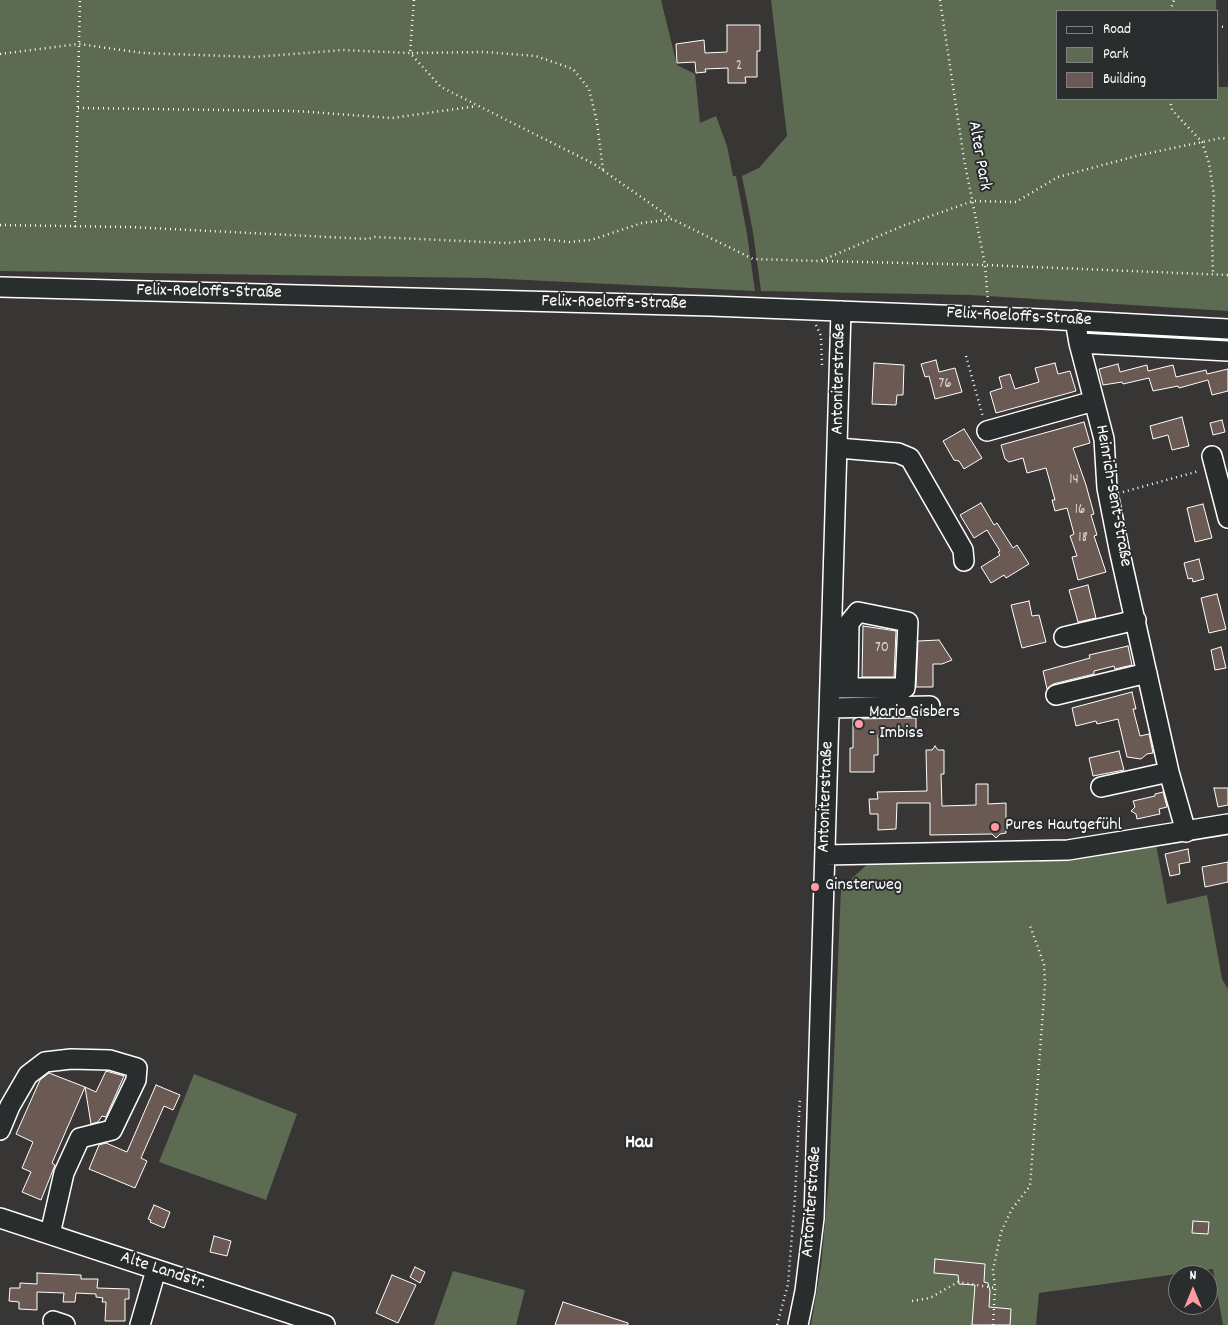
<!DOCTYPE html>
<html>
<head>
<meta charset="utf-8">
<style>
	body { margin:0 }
	#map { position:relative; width:1228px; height:1325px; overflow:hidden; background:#373635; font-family:Dekko,sans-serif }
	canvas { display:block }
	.legend { position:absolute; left:1056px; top:10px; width:162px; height:90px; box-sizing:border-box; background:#2a2d2e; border:1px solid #7f8182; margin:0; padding:6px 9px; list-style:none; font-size:15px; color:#fff }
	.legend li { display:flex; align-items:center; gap:10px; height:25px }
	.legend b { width:25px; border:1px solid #7f8182 }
	.north { position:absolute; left:1168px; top:1265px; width:50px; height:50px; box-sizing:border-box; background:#2a2d2e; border:1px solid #7f8182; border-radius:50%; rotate:0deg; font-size:14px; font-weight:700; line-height:20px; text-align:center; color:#fff }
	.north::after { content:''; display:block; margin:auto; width:18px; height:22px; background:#ff9aa2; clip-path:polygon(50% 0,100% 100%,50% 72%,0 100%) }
</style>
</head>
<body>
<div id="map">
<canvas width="1228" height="1325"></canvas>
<ul class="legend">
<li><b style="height:6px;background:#2a2d2e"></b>Road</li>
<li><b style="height:14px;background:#5e6b53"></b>Park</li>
<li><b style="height:14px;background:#6b5a53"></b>Building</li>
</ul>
<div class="north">N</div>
</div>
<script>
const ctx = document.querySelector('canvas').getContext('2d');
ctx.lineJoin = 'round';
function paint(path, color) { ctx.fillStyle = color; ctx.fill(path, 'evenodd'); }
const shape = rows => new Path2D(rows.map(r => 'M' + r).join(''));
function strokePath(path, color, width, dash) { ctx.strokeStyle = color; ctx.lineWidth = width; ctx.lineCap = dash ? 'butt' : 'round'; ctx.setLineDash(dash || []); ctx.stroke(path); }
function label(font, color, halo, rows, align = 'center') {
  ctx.font = font + ' Dekko,sans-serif'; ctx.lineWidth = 4; ctx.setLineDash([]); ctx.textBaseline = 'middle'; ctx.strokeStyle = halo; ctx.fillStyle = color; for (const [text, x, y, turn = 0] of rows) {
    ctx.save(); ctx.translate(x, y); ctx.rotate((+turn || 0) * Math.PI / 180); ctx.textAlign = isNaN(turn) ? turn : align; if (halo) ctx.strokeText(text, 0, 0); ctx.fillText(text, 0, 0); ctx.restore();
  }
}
paint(shape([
	[0,0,661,0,677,65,695,74,700,123,716,116,727,146,733,176,736,176,747,234,755,291,485,278,0,271],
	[771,0,1216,0,1219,87,1228,87,1228,311,971,295,761,291,753,232,742,176,759,168,787,136],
	[1057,11,1217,11,1217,99,1057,99],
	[1156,844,1167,904,1207,895,1222,979,1228,989,1228,1325,1223,1325,1213,1269,1039,1293,1036,1325,811,1325,821,1266,829,1179,841,888,871,861,1034,862],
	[194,1074,297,1114,266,1200,159,1162],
	[453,1271,525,1290,516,1325,434,1325]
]), '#5e6b53');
const building = shape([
	[727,25,760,25,760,51,757,51,757,77,745,77,746,83,728,83,728,68,705,69,706,72,696,73,695,62,677,63,676,44,704,40,705,53,727,52,727,25],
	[936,360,939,372,955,368,962,392,935,399,929,376,925,377,921,364,936,360],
	[874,363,904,365,903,395,897,395,896,405,872,404,874,363],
	[1055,363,1058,374,1070,371,1076,391,996,413,990,392,1002,388,999,377,1010,374,1015,389,1039,382,1035,368,1055,363],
	[1118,364,1120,372,1147,365,1148,371,1173,365,1176,377,1206,370,1207,374,1228,369,1228,391,1212,395,1208,380,1179,388,1178,386,1153,391,1149,378,1123,384,1122,382,1103,385,1099,369,1118,364],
	[1182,417,1189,446,1172,450,1168,435,1153,439,1150,426,1182,417],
	[1222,420,1225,432,1213,435,1210,423,1222,420],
	[1084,422,1090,443,1073,448,1086,485,1094,514,1091,515,1097,535,1094,536,1106,572,1078,580,1072,557,1077,556,1070,536,1074,534,1067,508,1055,511,1052,500,1055,500,1046,468,1027,473,1023,458,1009,462,1005,459,1001,445,1084,422],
	[964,429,982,458,964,469,959,461,954,460,943,441,964,429],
	[981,503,994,525,997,523,1013,548,1017,545,1029,564,1006,578,1004,575,991,583,981,567,1000,555,998,552,1000,551,987,530,974,538,960,515,981,503],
	[1203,504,1212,538,1195,542,1187,508,1203,504],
	[1199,559,1204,579,1193,582,1192,578,1188,579,1184,563,1199,559],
	[1088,585,1096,618,1078,622,1069,590,1088,585],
	[1217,594,1226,629,1209,633,1201,598,1217,594],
	[1029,601,1032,616,1039,615,1046,642,1022,648,1011,605,1029,601],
	[863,626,896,631,894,677,862,677,863,626],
	[939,640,952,660,942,664,933,664,933,687,916,687,918,641,939,640],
	[1128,646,1132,665,1115,669,1114,666,1094,671,1094,674,1053,684,1047,689,1043,671,1090,658,1089,655,1128,646],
	[1221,647,1226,668,1215,670,1211,650,1221,647],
	[1132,692,1136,709,1133,709,1140,736,1149,734,1153,753,1147,754,1141,759,1127,757,1118,719,1097,724,1096,721,1076,726,1072,708,1132,692],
	[916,718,916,735,878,735,878,755,874,755,874,772,850,772,850,748,853,748,853,719,916,718],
	[935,746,938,750,944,750,944,774,941,774,942,806,976,805,976,784,988,784,988,804,1006,803,1006,833,1000,834,996,838,992,834,930,835,930,803,897,803,896,829,878,830,878,814,870,814,869,799,878,799,877,792,927,791,926,750,932,750,935,746],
	[1119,751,1124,770,1093,776,1089,758,1119,751],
	[1214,788,1228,788,1228,805,1218,807,1214,788],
	[1163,792,1167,807,1159,809,1160,814,1137,819,1136,814,1131,811,1135,807,1133,801,1155,796,1155,794,1163,792],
	[1188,849,1190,862,1179,864,1180,874,1170,876,1165,854,1188,849],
	[1228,862,1228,882,1205,887,1202,867,1228,862],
	[106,1071,124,1076,106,1117,102,1116,98,1122,91,1124,85,1087,96,1092,106,1071],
	[49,1073,85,1087,52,1163,55,1165,41,1200,22,1192,31,1172,22,1168,33,1142,16,1134,40,1080,49,1073],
	[156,1085,180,1095,173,1110,164,1106,141,1158,147,1161,135,1188,89,1169,99,1145,106,1143,127,1152,156,1085],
	[154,1205,170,1212,164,1228,150,1222,151,1220,148,1219,154,1205],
	[1193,1221,1209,1222,1208,1234,1192,1233,1193,1221],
	[214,1236,231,1241,227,1256,210,1252,214,1236],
	[935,1259,985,1264,984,1282,988,1283,990,1291,989,1307,1011,1309,1010,1325,972,1325,975,1285,959,1284,958,1275,934,1273,935,1259],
	[415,1267,425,1272,420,1283,410,1277,415,1267],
	[37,1273,81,1275,81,1279,98,1279,97,1288,129,1289,129,1299,125,1299,125,1321,105,1321,106,1302,102,1302,103,1298,96,1297,96,1294,76,1293,75,1302,63,1302,64,1293,37,1292,37,1310,19,1309,19,1302,9,1301,10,1288,20,1288,20,1283,37,1284,37,1273],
	[392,1275,416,1285,398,1323,376,1313,392,1275],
	[563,1302,628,1323,628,1325,555,1325,563,1302]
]);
paint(building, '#6b5a53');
strokePath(building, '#fff', 1);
const minor = shape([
	[0,287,711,306,1042,319,1228,329],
	[1075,320,1079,343,1104,439,1107,488,1119,549,1169,772,1186,832],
	[1079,343,1228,351],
	[987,431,1094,401],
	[838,448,898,453,910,458,963,550,964,561],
	[1212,456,1228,518],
	[1064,637,1136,620],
	[830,688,905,688,908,622,858,612,849,623,848,688],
	[1056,695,1147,673],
	[830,708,930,706],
	[1101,787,1169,772],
	[825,855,1068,850,1228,824],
	[0,1130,10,1106,28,1075,45,1062,71,1059,110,1060,137,1068,136,1080,112,1130,80,1138,64,1173,50,1234],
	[0,1218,325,1325],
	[53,1321,65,1325],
	[140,1325,156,1270],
	[798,1325,805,1291,814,1218,841,311]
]);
strokePath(minor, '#fff', 22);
strokePath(shape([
	[414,0,410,53,485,52,536,56,573,69,589,89,597,122,603,170],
	[940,0,964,159,985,265,988,302],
	[1170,11,1174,0],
	[1217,26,1224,27],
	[0,54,79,44,143,53,254,57,343,50,410,53,441,87,594,164,671,218],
	[1170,99,1172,110,1202,142,1209,163,1214,195,1212,235,1213,275],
	[78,108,296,111,392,118,477,106],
	[0,225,129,227,368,239,375,237,507,243,542,239,569,242,591,240,642,223,672,219,753,259,820,261,905,225,973,201,1016,202,1058,177,1140,155,1221,138,1228,139],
	[75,227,80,0],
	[822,261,985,265,1228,275],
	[816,325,821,336,822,366],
	[966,356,983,417],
	[1123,492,1199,471],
	[912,1301,930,1298,958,1282,995,1288],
	[777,1325,788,1284,795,1197,800,1098],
	[993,1325,995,1288,993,1270,1001,1232,1012,1209,1030,1186,1045,984,1044,964,1029,923]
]), '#fff', 2.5, [1, 4]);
strokePath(minor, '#2a2d2e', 19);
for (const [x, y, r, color] of [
	[859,724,5,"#ff9aa2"],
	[995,827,5,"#ff9aa2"],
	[815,887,5,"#ff9aa2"]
]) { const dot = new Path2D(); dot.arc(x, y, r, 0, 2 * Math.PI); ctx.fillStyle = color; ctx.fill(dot); strokePath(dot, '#2a2d2e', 2); }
label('15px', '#dad6d4', null, [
	["2",739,67],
	["76",945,385],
	["14",1074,481],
	["16",1080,511],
	["18",1083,539],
	["70",882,649]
]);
label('18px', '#fff', '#2a2d2e', [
	["Alter Park",978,156,80],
	["Felix-Roeloffs-Straße",209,293,1],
	["Felix-Roeloffs-Straße",614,304,1],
	["Felix-Roeloffs-Straße",1019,318,3],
	["Antoniterstraße",840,379,-89],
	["Heinrich-Sent-Straße",1112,496,80],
	["Antoniterstraße",827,797,-88],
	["Antoniterstraße",813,1202,-86],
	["Alte Landstr.",163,1272,18]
]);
label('18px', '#fff', '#2a2d2e', [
	["Mario Gisbers",869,714],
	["- Imbiss",869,735],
	["Pures Hautgefühl",1005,827],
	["Ginsterweg",825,887]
], 'left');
label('bold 20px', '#fff', '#2a2d2e', [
	["Hau",639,1144]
]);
</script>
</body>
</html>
